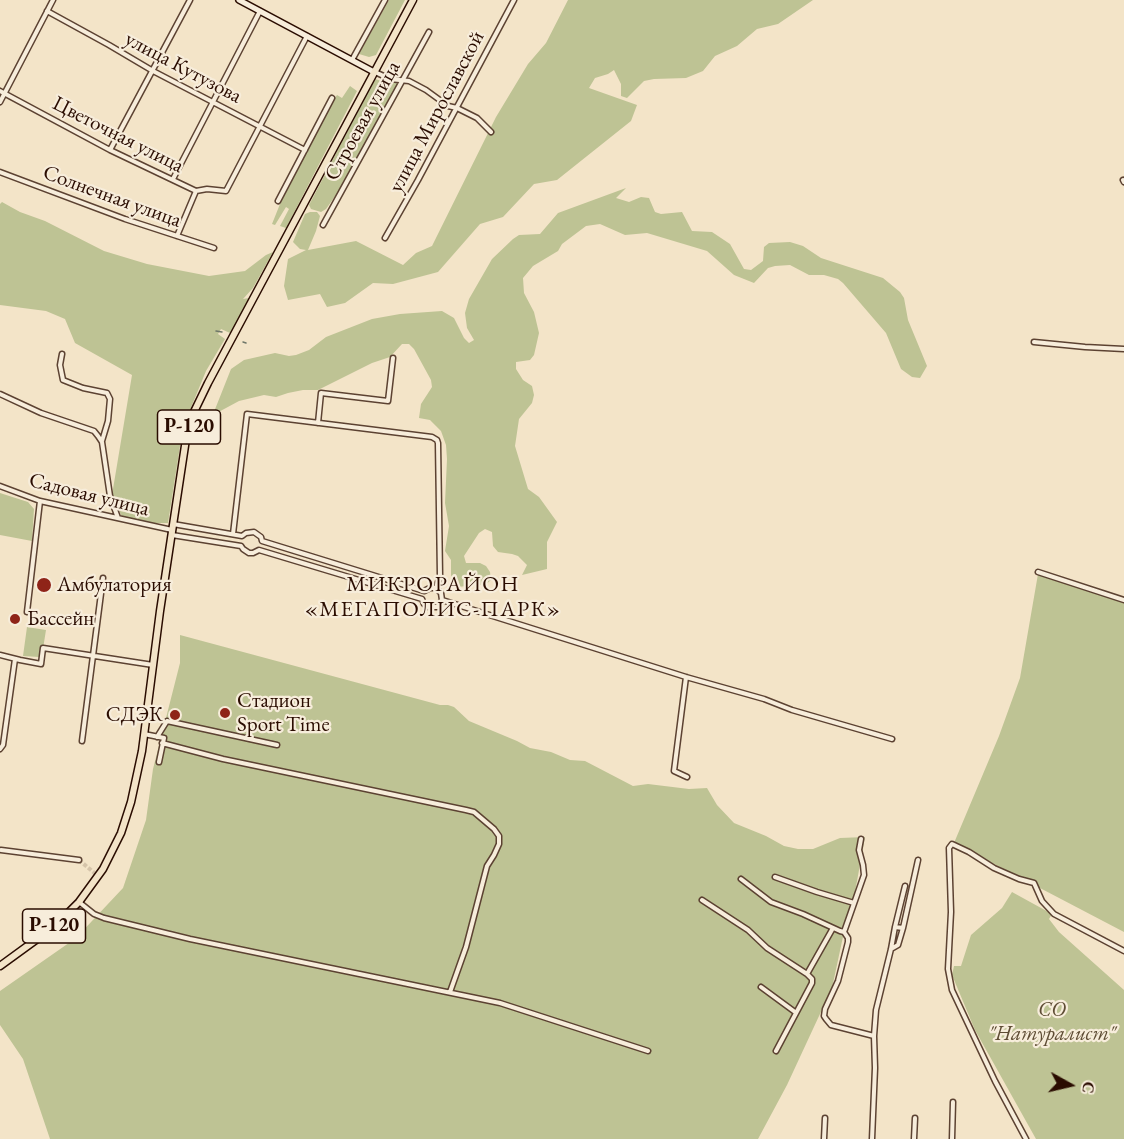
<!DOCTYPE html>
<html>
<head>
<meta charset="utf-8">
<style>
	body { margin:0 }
	#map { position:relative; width:1124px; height:1139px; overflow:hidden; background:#f3e4c8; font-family:"EB Garamond",serif }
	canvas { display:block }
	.north { position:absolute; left:1040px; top:1055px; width:60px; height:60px; -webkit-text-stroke:4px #f7eddb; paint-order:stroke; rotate:98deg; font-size:16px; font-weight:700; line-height:24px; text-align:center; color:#2a0c00 }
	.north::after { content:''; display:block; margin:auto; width:21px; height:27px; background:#2a0c00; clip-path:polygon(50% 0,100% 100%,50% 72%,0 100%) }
</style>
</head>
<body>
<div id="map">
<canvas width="1124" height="1139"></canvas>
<div class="north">С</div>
</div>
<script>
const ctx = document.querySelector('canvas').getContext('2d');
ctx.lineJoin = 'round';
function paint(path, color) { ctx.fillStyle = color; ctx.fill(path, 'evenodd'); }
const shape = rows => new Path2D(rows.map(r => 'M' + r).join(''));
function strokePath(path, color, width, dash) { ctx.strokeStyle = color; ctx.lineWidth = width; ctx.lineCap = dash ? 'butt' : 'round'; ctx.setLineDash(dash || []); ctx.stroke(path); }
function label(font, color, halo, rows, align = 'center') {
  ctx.font = font + ' "EB Garamond",serif'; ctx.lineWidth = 4.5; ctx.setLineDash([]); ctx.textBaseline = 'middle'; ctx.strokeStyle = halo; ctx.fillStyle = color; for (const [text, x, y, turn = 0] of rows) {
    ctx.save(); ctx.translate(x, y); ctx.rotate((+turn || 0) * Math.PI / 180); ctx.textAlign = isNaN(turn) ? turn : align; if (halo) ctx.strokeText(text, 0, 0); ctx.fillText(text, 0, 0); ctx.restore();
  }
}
paint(shape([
	[389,0,405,0,376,55,369,57,359,54],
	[568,0,813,0,778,24,757,29,737,46,715,56,703,71,686,78,654,79,644,81,627,98,621,96,621,84,614,70,608,74,595,78,589,88,637,105,631,121,557,180,534,184,503,217,480,224,438,272,393,284,373,283,345,303,327,307,320,294,288,300,284,286,288,259,306,250,300,249,293,242,305,214,310,212,317,212,320,216,316,231,308,250,356,241,403,265,416,253,432,246,496,117,528,64,546,43],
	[375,79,388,83,400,83,348,178,326,209,321,212,311,209,309,205],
	[350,86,357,91,286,228,280,226,289,209,286,207,275,225,272,224,280,204,333,101,337,95,342,98],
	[626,188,616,198,629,202,641,197,649,198,655,212,661,214,682,212,692,231,712,232,730,244,744,269,751,270,763,261,764,247,769,243,790,242,803,246,821,258,883,278,900,292,904,298,908,320,927,366,920,378,912,377,901,369,886,333,843,283,838,279,824,275,809,275,790,265,775,266,768,268,754,283,734,275,707,251,647,233,625,235,600,224,586,226,562,244,558,251,533,266,523,278,524,293,534,312,539,333,534,355,530,360,516,362,516,369,523,380,532,386,534,395,532,403,519,419,515,446,528,489,539,497,557,522,547,542,547,569,522,575,527,565,518,556,512,554,498,552,493,546,492,532,485,529,479,533,464,556,466,563,480,563,486,566,490,572,491,580,485,585,481,585,456,587,451,582,451,560,445,551,449,526,445,503,447,459,446,445,441,431,430,420,419,418,421,404,432,387,431,380,414,349,409,344,402,344,390,357,372,363,318,390,303,390,288,393,276,397,264,395,239,401,213,415,208,427,231,369,244,360,275,353,289,356,296,355,309,350,326,337,372,319,400,314,442,311,454,318,464,338,469,343,474,340,467,328,465,313,469,299,492,259,513,239,519,235,540,234,558,213],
	[2,202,20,212,45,221,104,251,147,264,209,276,245,271,266,255,273,252,253,288,243,299,249,298,249,300,232,331,230,333,221,329,218,334,225,339,206,371,183,427,168,523,153,523,128,519,121,515,112,495,132,375,75,343,65,319,46,311,0,305,0,204],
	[0,493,28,502,34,509,32,541,0,535],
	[1038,574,1124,602,1124,932,954,843,999,736,1020,678],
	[27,627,46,630,42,655,39,657,23,656],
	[180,635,440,705,448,705,454,707,469,721,517,741,530,748,551,752,570,760,585,761,633,786,648,784,689,789,707,788,717,805,734,823,766,836,784,846,798,849,813,849,840,838,865,837,853,903,844,932,832,988,787,1085,758,1139,50,1139,23,1059,0,1025,0,991,76,938,123,888,146,820,153,769,180,663],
	[1012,892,1052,914,1049,919,1059,932,1124,990,1124,1139,1036,1139,975,1030,952,975,954,966,961,966,971,935,1002,908]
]), '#bec394');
strokePath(shape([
	[216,331,222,332],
	[243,342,246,343]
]), '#6f7769', 1.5);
strokePath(shape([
	[79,860,98,876]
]), '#d5c4aa', 4, [4, 2]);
const street = shape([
	[47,11,109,45,153,71,305,150],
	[352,60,385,0],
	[375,72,390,79,409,81,426,90,448,106,457,108,477,118,491,132],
	[0,91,110,150,196,191,207,189,226,191,307,36],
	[0,102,53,0],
	[110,150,190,0],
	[0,172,125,219,214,248],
	[173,179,260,11],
	[1123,180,1124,182],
	[278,201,332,98],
	[323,225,429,32],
	[177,236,196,191],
	[385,238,418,180,514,0],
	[1034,342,1085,347,1124,349],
	[62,354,60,365,63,380,83,388,107,393,110,399,108,421,102,441],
	[0,394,41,413,94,431,98,436,102,442,110,496,118,518],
	[318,423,321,393,388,401,393,358],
	[0,486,40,501,172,530],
	[173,524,242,536,246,533,254,532,261,537,262,541,424,591,430,588,436,588,441,593,442,600],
	[233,534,247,414,432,437,437,440,438,443,440,576,436,588],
	[172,535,241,546,243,549,249,553,253,553,259,550,422,599,424,604,428,607,437,607,442,600],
	[1038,572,1124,600],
	[442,600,686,677,764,699,792,710,892,739],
	[27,612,40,501],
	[0,655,20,660,41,664,43,648,153,665],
	[686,677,674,771,687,777],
	[144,734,164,738,159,762],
	[157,737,167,721,277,745],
	[82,741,103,578],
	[162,743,223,759,466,810,474,812,494,829,499,836,499,844,494,855,487,866,466,947,450,992],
	[0,749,3,745,15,659],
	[1,850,79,860],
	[775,877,817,892,854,903],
	[741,879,771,902,803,914,840,931,844,932,848,938,848,942,838,981,825,1009,824,1016,826,1019,831,1025,874,1036],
	[702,900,748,930,767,948,807,974],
	[79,902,94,914,104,918,190,939,500,1003,648,1051],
	[895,927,905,886],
	[903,928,918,860],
	[844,932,864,875,863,865,859,850,861,839],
	[761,987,795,1012],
	[776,1051,812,983,812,979,807,974,833,928],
	[824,1139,825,1118],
	[872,1139,875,1068,874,1036,876,1010,891,949,895,927,903,928,898,945,891,949],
	[914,1139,915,1118],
	[952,1139,953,1102],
	[1026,1139,995,1081,952,990,948,969,951,912,949,848,952,844,969,852,994,868,1019,879,1034,883,1042,901,1054,914,1124,951]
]);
const secondary = shape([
	[239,0,374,72]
]);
const primary = shape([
	[0,966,55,926,79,902,103,869,121,833,131,802,142,751,160,611,186,439,192,416,208,383,413,0]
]);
strokePath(street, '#5c4232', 7);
strokePath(secondary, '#2a0c00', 8);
strokePath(primary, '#2a0c00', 9);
strokePath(street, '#f7eddb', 4);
strokePath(secondary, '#f7eddb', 5);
strokePath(primary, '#f3e4c8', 6);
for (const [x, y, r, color] of [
	[44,585,8,"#8f2418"],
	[15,619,6,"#8f2418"],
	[225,713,6,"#8f2418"],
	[175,715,6,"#8f2418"]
]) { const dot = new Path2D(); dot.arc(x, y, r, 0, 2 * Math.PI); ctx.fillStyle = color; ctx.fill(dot); strokePath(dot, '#f7eddb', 2); }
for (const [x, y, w] of [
	[189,427,63],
	[54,926,63]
]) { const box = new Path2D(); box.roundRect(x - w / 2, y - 17, w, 34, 4.5); ctx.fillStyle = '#f7eddb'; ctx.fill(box); strokePath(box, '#2a0c00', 1.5); }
label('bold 20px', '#2a0c00', null, [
	["Р-120",189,427],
	["Р-120",54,926]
]);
label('21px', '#2a0c00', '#f7eddb', [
	["улица Кутузова",183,68,28],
	["улица Мирославской",437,112,-62],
	["Строевая улица",363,121,-61],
	["Цветочная улица",118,135,27],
	["Солнечная улица",112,197,20],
	["Садовая улица",89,495,14]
]);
label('21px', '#2a0c00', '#f7eddb', [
	["Амбулатория",57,585],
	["Бассейн",27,619],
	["Стадион",237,701],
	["Sport Time",237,725],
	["СДЭК",163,715,"right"]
], 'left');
label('italic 21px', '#5e4c34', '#f7eddb', [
	["СО",1052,1010],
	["\"Натуралист\"",1052,1034]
]);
ctx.letterSpacing = '1.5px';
label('22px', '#2a0c00', '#f7eddb', [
	["МИКРОРАЙОН",433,585],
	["«МЕГАПОЛИС-ПАРК»",433,610]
]);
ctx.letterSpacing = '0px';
</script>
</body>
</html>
